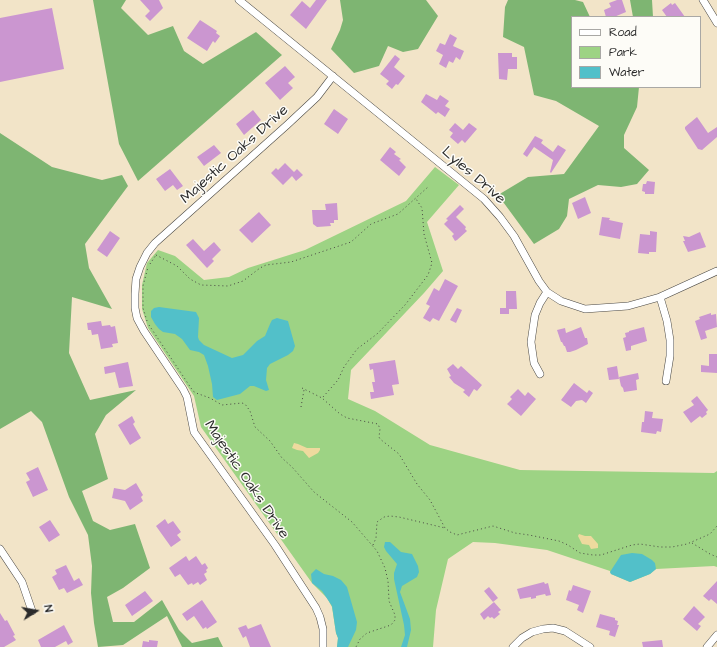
<!DOCTYPE html>
<html>
<head>
<meta charset="utf-8">
<style>
	body { margin:0 }
	#map { position:relative; width:717px; height:647px; overflow:hidden; background:#f2e4c8; font-family:"Architects Daughter",sans-serif }
	canvas { display:block }
	.legend { position:absolute; left:571px; top:16px; width:130px; height:72px; box-sizing:border-box; background:#fdfcf7; border:1px solid #a9a8a5; margin:0; padding:5px 7px; list-style:none; font-size:12px; color:#2b2b2b }
	.legend li { display:flex; align-items:center; gap:8px; height:20px }
	.legend b { width:20px; border:1px solid #a9a8a5 }
	.north { position:absolute; left:16px; top:591px; width:40px; height:40px; -webkit-text-stroke:3px #fdfcf7; paint-order:stroke; rotate:79deg; font-size:11px; font-weight:700; line-height:16px; text-align:center; color:#2b2b2b }
	.north::after { content:''; display:block; margin:auto; width:14px; height:18px; background:#2b2b2b; clip-path:polygon(50% 0,100% 100%,50% 72%,0 100%) }
</style>
</head>
<body>
<div id="map">
<canvas width="717" height="647"></canvas>
<ul class="legend">
<li><b style="height:5px;background:#fff"></b>Road</li>
<li><b style="height:11px;background:#9dd384"></b>Park</li>
<li><b style="height:11px;background:#52c0c9"></b>Water</li>
</ul>
<div class="north">N</div>
</div>
<script>
const ctx = document.querySelector('canvas').getContext('2d');
ctx.lineJoin = 'round';
function paint(path, color) { ctx.fillStyle = color; ctx.fill(path, 'evenodd'); }
const shape = rows => new Path2D(rows.map(r => 'M' + r).join(''));
function strokePath(path, color, width, dash) { ctx.strokeStyle = color; ctx.lineWidth = width; ctx.lineCap = dash ? 'butt' : 'round'; ctx.setLineDash(dash || []); ctx.stroke(path); }
function label(font, color, halo, rows, align = 'center') {
  ctx.font = font + ' "Architects Daughter",sans-serif'; ctx.lineWidth = 3; ctx.setLineDash([]); ctx.textBaseline = 'middle'; ctx.strokeStyle = halo; ctx.fillStyle = color; for (const [text, x, y, turn = 0] of rows) {
    ctx.save(); ctx.translate(x, y); ctx.rotate((+turn || 0) * Math.PI / 180); ctx.textAlign = isNaN(turn) ? turn : align; if (halo) ctx.strokeText(text, 0, 0); ctx.fillText(text, 0, 0); ctx.restore();
  }
}
paint(shape([
	[435,167,459,185,427,222,443,271,424,293,351,370,348,399,375,411,430,445,520,470,714,473,717,471,717,567,714,566,656,569,650,574,630,582,611,574,610,571,547,550,495,543,473,542,448,559,436,610,433,647,337,647,338,638,336,633,332,607,327,598,312,583,201,427,194,396,148,328,142,309,142,285,147,263,158,250,175,256,204,280,229,277,248,268,305,250,406,201]
]), '#9dd384');
paint(shape([
	[93,0,126,0,121,8,148,35,173,26,184,51,203,64,256,32,282,55,138,181,119,144],
	[340,0,426,0,438,16,418,49,403,52,388,46,379,66,354,73,331,49,340,30,343,20],
	[508,0,575,0,583,2,590,17,572,17,572,87,639,87,637,107,624,135,624,148,649,170,637,184,621,187,598,185,569,199,567,216,559,229,534,244,498,195,528,177,564,174,599,126,556,101,534,95,524,47,503,37,505,7],
	[630,0,652,0,653,17,633,17],
	[0,133,52,167,102,180,122,175,128,186,85,244,89,268,112,309,72,297,69,353,90,400,136,390,106,415,95,434,108,479,82,491,93,521,110,530,135,524,150,568,123,588,107,597,113,622,134,622,162,600,179,630,192,643,218,637,223,647,182,647,167,616,123,645,98,647,94,623,91,593,92,566,88,535,69,497,42,422,31,411,0,429]
]), '#7eb572');
paint(shape([
	[294,443,298,444,307,448,320,448,320,450,318,453,309,458,303,451,297,450,292,448],
	[579,534,585,536,591,536,598,544,598,548,591,549,589,545,582,544,578,536]
]), '#eeda9e');
paint(shape([
	[159,307,196,312,199,318,198,337,199,340,204,345,232,358,243,355,257,341,265,336,270,324,272,320,277,318,288,321,295,346,293,351,288,355,270,364,267,368,266,380,269,390,266,391,254,386,250,386,240,394,217,400,213,397,212,384,208,366,204,355,199,352,190,350,182,339,175,334,163,332,159,329,155,324,151,317,151,311,154,308],
	[385,542,390,542,401,552,412,554,418,566,419,572,417,577,402,586,400,592,410,619,411,630,407,647,401,647,405,635,404,625,394,579,394,573,397,564,386,551,384,547],
	[632,553,642,554,652,560,655,563,656,569,650,574,630,582,611,574,610,572,621,555],
	[316,569,324,574,333,576,341,580,347,587,357,622,356,630,348,647,337,647,338,638,336,633,332,606,322,591,312,583,311,574]
]), '#52c0c9');
paint(shape([
	[140,0,159,0,163,8,150,21,145,16,150,11],
	[316,0,327,0,306,29,290,15,302,1,310,8],
	[617,0,622,0,626,12,614,17,606,17,604,10,611,7,609,3],
	[671,3,672,5,675,3,685,17,667,17,662,10],
	[52,8,64,69,0,82,0,18],
	[200,20,217,31,216,33,220,36,215,43,213,41,207,51,187,38],
	[450,34,457,38,453,46,464,51,460,60,456,57,453,63,449,61,446,68,439,64,443,55,436,51,440,43,445,45],
	[498,53,512,53,512,57,517,57,517,69,508,69,507,80,499,79],
	[395,55,400,59,394,67,405,76,398,85,396,84,392,89,386,84,389,81,380,74],
	[285,66,295,77,288,83,293,88,280,100,265,83],
	[426,94,437,100,440,95,449,101,445,106,450,109,445,117,438,112,436,114,421,102],
	[334,109,348,119,338,134,324,124],
	[253,110,261,120,244,135,236,124],
	[697,117,708,133,717,127,717,137,702,150,698,149,685,129,685,127],
	[455,123,463,130,469,123,477,129,465,143,462,140,458,144,450,137,453,133,449,130],
	[535,136,543,140,541,143,553,152,558,145,566,150,551,173,550,172,553,160,534,147,527,157,523,154],
	[214,145,221,153,204,166,197,157],
	[390,147,396,152,394,154,401,159,399,160,406,167,399,176,380,160],
	[285,163,294,172,297,169,303,175,296,181,292,176,283,185,271,173,276,168,278,170],
	[170,169,183,186,177,190,173,185,165,191,156,179],
	[647,181,655,182,654,194,645,194,645,192,642,191,643,184,646,184],
	[585,197,591,213,578,219,572,203],
	[337,203,338,220,334,220,334,223,330,223,331,226,317,227,313,224,312,210,326,210,325,204],
	[460,205,464,209,456,217,466,227,465,229,467,231,457,240,455,241,452,236,454,234,444,224,448,220,446,219],
	[259,212,271,225,252,243,239,230],
	[602,217,610,218,609,220,623,223,620,239,599,235],
	[110,231,120,238,107,257,97,250],
	[650,231,657,232,656,252,649,252,649,254,638,253,640,234,650,235],
	[700,232,706,247,688,252,683,241,685,241,683,236,689,237],
	[193,239,204,251,214,242,221,250,212,259,214,261,207,268,186,245],
	[445,279,458,286,439,321,433,318,430,322,423,318,430,306,426,304,434,288,439,291],
	[506,291,516,291,517,309,509,309,509,314,500,314,500,308,506,308],
	[457,308,462,310,456,323,450,320],
	[711,313,711,315,716,314,717,327,705,331,707,338,701,340,695,321,700,319,699,317],
	[101,321,102,326,110,325,111,327,115,326,118,343,112,344,113,347,101,349,98,334,92,335,91,330,88,330,87,323],
	[581,327,585,338,587,338,588,344,576,350,570,352,567,352,565,346,564,346,562,342,561,342,557,330,565,328,566,333],
	[644,327,647,341,631,346,631,350,626,351,623,338,626,337,625,333,629,332,629,331],
	[709,354,717,354,717,373,701,372,701,365,709,366],
	[395,360,399,384,392,385,394,395,371,399,370,392,374,392,372,382,375,382,373,369,370,370,369,364],
	[128,362,133,386,119,388,115,372,105,374,104,367],
	[453,364,458,369,461,366,482,385,477,391,474,389,469,397,463,392,465,390,454,383,449,377,451,376,447,369],
	[617,366,619,379,609,380,607,368],
	[638,373,639,379,636,380,637,390,624,392,623,388,621,386,619,377],
	[574,383,587,393,589,390,593,393,586,403,582,400,576,401,571,407,561,400],
	[518,389,525,396,528,392,536,399,521,416,507,404,512,399,510,397],
	[697,396,708,410,706,412,707,414,702,418,700,416,691,423,683,412,694,405,691,401],
	[645,411,653,412,652,418,663,419,661,432,657,431,656,434,641,432,642,422,644,422],
	[132,416,135,422,133,424,141,438,130,445,118,425],
	[38,467,48,490,33,497,26,482,30,480,26,473],
	[136,483,143,495,141,497,143,501,130,510,125,501,112,498,114,488,125,490],
	[165,519,168,524,173,521,181,532,177,535,181,540,171,547,156,526],
	[50,520,60,535,49,542,39,527],
	[186,556,189,561,196,556,202,565,205,563,208,568,206,570,207,572,204,574,207,580,200,585,198,582,193,585,192,583,188,585,180,574,175,577,169,568],
	[66,565,74,581,79,578,83,585,67,593,64,588,59,590,52,577,57,574,55,570],
	[717,581,717,604,711,599,709,601,703,596],
	[544,582,545,584,548,583,551,595,546,596,545,594,536,596,536,598,531,599,531,597,520,599,517,589],
	[573,585,591,591,583,613,577,610,579,605,566,600,569,590,571,591],
	[489,587,498,598,493,602,484,591],
	[145,591,153,601,132,616,125,605],
	[202,600,217,622,207,629,206,627,203,629,194,616,187,621,182,614],
	[494,602,501,610,498,612,500,614,494,619,492,617,490,618,488,616,484,620,480,614],
	[694,606,705,617,698,624,701,626,697,631,683,619],
	[0,613,5,621,7,620,15,635,13,636,16,640,4,647,0,647],
	[600,614,615,618,615,620,618,621,617,625,619,625,615,637,609,635,610,631,596,627],
	[261,624,271,647,250,647,246,636,243,638,238,628,246,625,248,629],
	[64,625,73,642,68,645,66,641,55,647,41,647,38,640],
	[149,640,158,641,157,647,142,647,143,641,149,642],
	[662,640,663,647,643,647,642,642]
]), '#cb96d0');
const minor = shape([
	[239,0,484,199,500,217,514,236,539,281,547,292,561,301,585,309,628,306,660,297,717,271],
	[703,0,717,23],
	[660,297,667,321,670,340,670,356,666,381],
	[540,374,534,363,531,342,535,315,540,303,547,292],
	[0,549,22,582,32,611],
	[323,647,323,629,320,617,316,608,275,545,194,432,187,397,183,389,144,331,137,318,135,308,135,294,136,279,140,267,147,253,155,243,287,125,317,97,333,76],
	[513,647,522,638,532,632,543,629,553,628,565,631,590,647],
	[707,647,717,635]
]);
strokePath(minor, '#494743', 8);
strokePath(shape([
	[156,255,177,266,190,279,201,285,228,286,243,281,260,268,266,265,291,262,351,242,371,224,398,214,428,187],
	[150,264,156,255,155,254],
	[147,321,143,308,143,286,148,267],
	[149,325,193,391,196,393,210,398,222,405,242,403,245,404,250,411,255,427,270,441,282,458,292,467,314,492,352,522,377,551,385,568,388,581,389,601,395,615,395,620,391,625,367,633,360,639,356,647],
	[302,388,322,398,340,414,347,418,378,424,380,429,379,437,380,439,399,454,417,484,430,500,445,528,450,532,457,535,493,526,515,533,529,535,559,541,568,545,580,553,593,555,601,555,632,545,640,544,660,547,672,547,687,544,710,534,717,526],
	[323,397,338,380,344,367,357,349,377,334,405,305,428,275,432,263,424,234,422,208,416,199],
	[301,407,304,390],
	[692,543,710,554,717,557],
	[373,545,376,538,377,522,384,517,390,516,399,517,445,528]
]), '#494743', 1, [1, 3]);
strokePath(minor, '#fff', 7);
label('15px', '#2b2b2b', '#fdfcf7', [
	["Majestic Oaks Drive",235,155,-42],
	["Lyles Drive",473,176,41],
	["Majestic Oaks Drive",246,480,56]
]);
</script>
</body>
</html>
